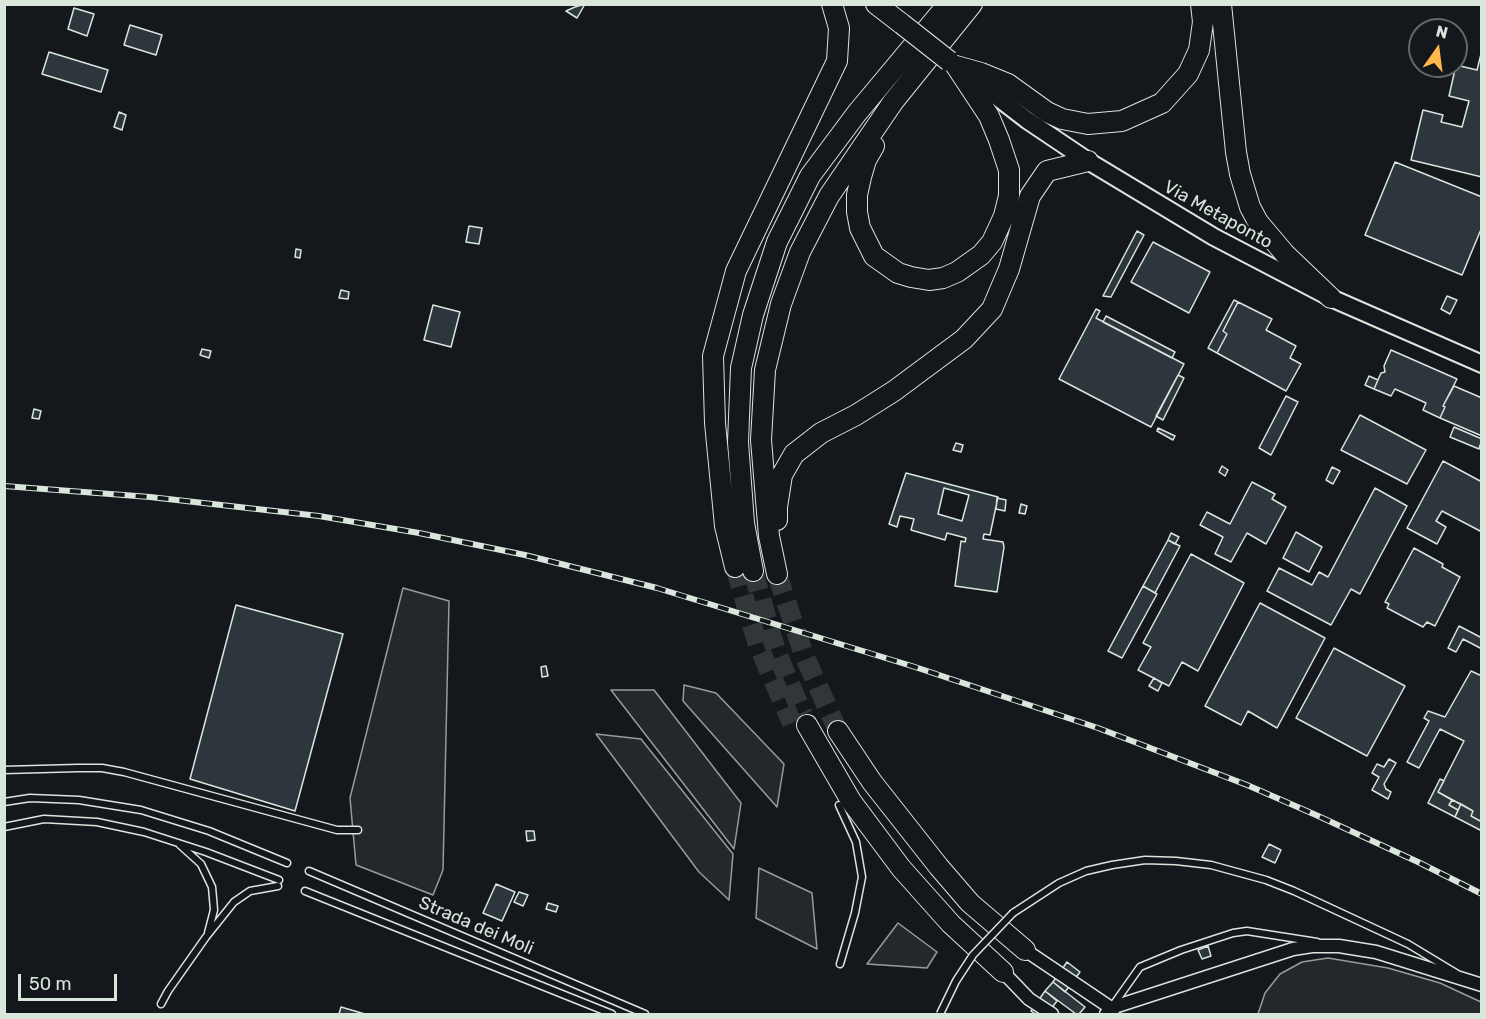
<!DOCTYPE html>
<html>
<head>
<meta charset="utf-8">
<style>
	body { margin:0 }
	#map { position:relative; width:1486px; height:1019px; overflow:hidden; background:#14181c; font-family:Rubik,sans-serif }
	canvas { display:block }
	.frame { position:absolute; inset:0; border:6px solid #d8e6dc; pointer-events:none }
	.north { position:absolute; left:1408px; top:18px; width:60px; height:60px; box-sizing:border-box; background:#14181c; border:2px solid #626a69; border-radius:50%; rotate:14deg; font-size:16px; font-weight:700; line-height:24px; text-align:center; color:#d8e6dc }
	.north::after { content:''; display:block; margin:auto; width:21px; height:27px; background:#ffb74d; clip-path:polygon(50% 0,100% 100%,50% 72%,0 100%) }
	.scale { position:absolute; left:18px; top:974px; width:99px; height:27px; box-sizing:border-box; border:3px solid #d8e6dc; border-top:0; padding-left:8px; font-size:18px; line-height:21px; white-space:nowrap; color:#d8e6dc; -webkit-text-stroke:4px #14181c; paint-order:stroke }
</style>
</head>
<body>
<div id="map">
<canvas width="1486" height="1019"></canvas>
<div class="frame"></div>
<div class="north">N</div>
<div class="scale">50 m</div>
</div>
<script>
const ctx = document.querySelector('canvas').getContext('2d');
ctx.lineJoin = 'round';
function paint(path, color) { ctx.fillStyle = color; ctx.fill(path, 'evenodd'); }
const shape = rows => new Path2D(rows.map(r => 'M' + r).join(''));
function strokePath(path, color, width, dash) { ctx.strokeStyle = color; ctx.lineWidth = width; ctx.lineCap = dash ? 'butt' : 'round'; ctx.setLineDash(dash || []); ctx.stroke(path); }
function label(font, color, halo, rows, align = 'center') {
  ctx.font = font + ' Rubik,sans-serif'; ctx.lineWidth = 4.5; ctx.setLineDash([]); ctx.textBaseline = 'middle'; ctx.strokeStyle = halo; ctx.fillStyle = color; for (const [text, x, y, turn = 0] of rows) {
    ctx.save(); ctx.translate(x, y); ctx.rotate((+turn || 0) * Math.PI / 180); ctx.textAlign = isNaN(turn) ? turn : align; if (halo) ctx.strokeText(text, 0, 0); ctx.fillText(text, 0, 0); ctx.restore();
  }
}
const parking = shape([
	[403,588,449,601,443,870,433,895,356,865,350,798,403,588],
	[684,685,716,693,784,764,777,807,683,701,684,685],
	[611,690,654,690,741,803,734,849,611,690],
	[596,734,641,739,733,854,729,900,699,872,596,734],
	[759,868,812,893,817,949,756,918,759,868],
	[898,923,937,952,927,968,867,964,898,923],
	[1328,958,1388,968,1440,983,1481,1002,1481,1014,1258,1014,1265,993,1280,974,1302,962,1328,958]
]);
paint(parking, '#24282b');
strokePath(parking, '#939e99', 1.5);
const building = shape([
	[585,4,577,18,566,11,575,7,585,4],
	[74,8,94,14,87,36,68,29,74,8],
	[130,25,162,35,156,55,124,45,130,25],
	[1482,50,1482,177,1411,160,1423,110,1443,115,1441,122,1462,127,1469,101,1449,96,1456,65,1477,70,1482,50],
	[49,52,108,70,101,92,42,74,49,52],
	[119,112,126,115,122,130,114,127,119,112],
	[1395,162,1482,197,1482,227,1462,275,1365,235,1395,162],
	[469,226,482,228,479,244,466,242,469,226],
	[1137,231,1144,235,1111,297,1103,296,1137,231],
	[1153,242,1210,272,1189,313,1131,282,1153,242],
	[296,249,301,250,300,258,295,257,296,249],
	[341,290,349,292,348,299,339,298,341,290],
	[1447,296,1457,300,1450,314,1441,309,1447,296],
	[1234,300,1238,302,1223,331,1227,334,1217,353,1208,348,1234,300],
	[1238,302,1272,319,1266,330,1296,346,1290,358,1301,364,1286,391,1217,353,1227,334,1223,331,1238,302],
	[433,305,460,312,451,347,424,340,433,305],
	[1096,309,1100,311,1096,318,1184,364,1151,427,1059,379,1096,309],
	[1106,316,1175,352,1172,358,1103,322,1106,316],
	[202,349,211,351,209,358,200,355,202,349],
	[1391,350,1457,379,1443,406,1445,407,1440,418,1423,410,1426,403,1395,389,1391,396,1374,389,1381,373,1385,372,1384,366,1391,350],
	[1178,375,1184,378,1163,420,1156,416,1178,375],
	[1369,376,1378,380,1374,389,1365,385,1369,376],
	[1454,386,1482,398,1482,436,1440,418,1445,407,1443,406,1454,386],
	[1286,396,1298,402,1271,455,1259,448,1286,396],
	[34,409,41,411,39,419,32,418,34,409],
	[1360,415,1426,450,1407,484,1341,450,1360,415],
	[1454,427,1482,439,1479,449,1450,437,1454,427],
	[1158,428,1175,436,1173,440,1157,431,1158,428],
	[956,443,963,445,961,452,953,450,956,443],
	[1443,461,1482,482,1482,532,1442,511,1436,521,1446,527,1437,544,1407,528,1443,461],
	[1222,466,1228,470,1225,476,1219,472,1222,466],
	[1332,467,1340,471,1333,484,1326,480,1332,467],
	[906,473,998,497,990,535,984,534,983,539,1003,542,1004,547,997,592,955,586,961,541,965,542,966,538,947,533,945,540,911,530,914,519,900,516,897,527,889,524,906,473],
	[944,488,969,495,962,521,938,514,944,488],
	[1252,482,1275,494,1272,499,1286,507,1266,544,1247,533,1231,562,1215,554,1223,537,1200,525,1207,512,1230,524,1252,482],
	[1375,488,1407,506,1360,594,1351,589,1331,625,1267,591,1279,568,1312,585,1319,572,1328,577,1375,488],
	[997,498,1006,500,1005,511,996,509,997,498],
	[1021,504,1027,506,1025,514,1019,513,1021,504],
	[1296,532,1322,547,1309,572,1283,558,1296,532],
	[1171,533,1179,537,1175,544,1168,540,1171,533],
	[1168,540,1180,546,1155,593,1143,586,1168,540],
	[1414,548,1443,564,1442,567,1460,577,1435,626,1427,622,1423,627,1387,608,1389,604,1385,602,1414,548],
	[1191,554,1244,583,1198,671,1182,662,1169,686,1138,670,1151,647,1143,643,1191,554],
	[1143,586,1157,594,1122,658,1108,651,1143,586],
	[1260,603,1325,638,1277,728,1248,711,1241,725,1205,706,1260,603],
	[236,605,343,634,295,811,190,779,236,605],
	[1459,626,1482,638,1482,649,1463,639,1456,652,1448,648,1459,626],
	[1334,648,1405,686,1367,756,1296,718,1334,648],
	[546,666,548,676,542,677,541,667,546,666],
	[1471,671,1482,676,1482,822,1471,816,1473,811,1438,792,1464,741,1440,729,1419,768,1407,762,1429,721,1424,718,1428,711,1445,717,1471,671],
	[1154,678,1162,683,1158,691,1149,686,1154,678],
	[1389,759,1396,763,1384,784,1386,789,1391,792,1388,799,1372,790,1379,777,1372,773,1377,764,1384,767,1389,759],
	[1440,779,1444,781,1438,792,1452,800,1449,805,1458,810,1455,817,1428,803,1440,779],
	[1452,800,1461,804,1458,810,1449,805,1452,800],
	[1461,804,1473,811,1471,816,1482,822,1482,831,1455,817,1461,804],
	[526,831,534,831,535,840,527,841,526,831],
	[1269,844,1281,850,1275,863,1262,857,1269,844],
	[496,884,515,892,502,921,483,913,496,884],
	[519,892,528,895,523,906,514,902,519,892],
	[548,903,558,906,556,912,546,909,548,903],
	[1208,946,1211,956,1202,959,1198,950,1208,946],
	[1067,962,1080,972,1065,992,1053,982,1067,962],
	[1053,982,1085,1007,1079,1014,1076,1014,1045,991,1053,982],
	[1045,991,1057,1001,1047,1014,1035,1014,1031,1011,1045,991],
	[341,1007,365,1014,339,1014,341,1007]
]);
paint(building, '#2c363c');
strokePath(building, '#d8e6dc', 1.5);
strokePath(shape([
	[735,567,758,645,792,723],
	[753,571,776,651,803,715],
	[777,574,804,655,838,731]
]), '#313739', 20, [20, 10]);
const service = shape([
	[4,770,78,768,102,768,124,772,337,830,358,830],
	[4,802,30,798,79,800,141,810,209,831,287,863],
	[839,805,856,842,862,877,855,913,840,964],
	[4,827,44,819,97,822,144,832,206,852,279,880],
	[180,845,201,864,212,887,214,910,208,933],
	[309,871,645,1014],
	[305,891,612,1014],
	[1013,913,1059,883,1086,871,1112,865,1145,860,1176,861,1211,865,1266,880,1294,891,1408,944,1456,973],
	[161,1004,168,991,206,937,234,902,250,891,278,886],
	[1116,1014,1111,1008,1140,967,1181,950,1233,933,1247,931,1317,942]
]);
const minor = shape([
	[1025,950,1111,1008],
	[1003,972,1029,999,1052,1014],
	[1106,1014,1111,1008,1293,949,1312,946,1339,946,1376,952,1482,985]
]);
const secondary = shape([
	[962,70,1027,120,1088,161,1214,237,1331,298,1482,364]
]);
const primary = shape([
	[876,4,902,24]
]);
const trunk = shape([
	[1221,4,1236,152,1240,174,1250,207,1258,222,1285,254,1331,298],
	[956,66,981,73,1008,84,1047,112,1062,119,1088,124,1122,121,1162,103,1188,74,1199,50,1203,22,1201,4],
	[874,146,866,160,861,177,857,195,857,212,860,228,874,256,898,273,911,277,929,280,943,278,957,272,981,255,992,242,1004,216,1009,196,1009,170,999,140,989,116,956,66],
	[777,520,777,507,782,475,794,454,821,433,856,415,894,391,964,339,992,309,1009,269,1030,196,1047,171,1088,161],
	[735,567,725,526,715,423,713,356,736,271,837,61,839,28,832,4],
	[753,571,744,523,738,442,741,368,753,315,777,242,810,176,857,113,948,4],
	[777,574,769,536,761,440,765,370,781,304,800,252,829,196,893,102,972,4],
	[807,725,851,801,901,868,951,924,1003,972],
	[838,731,872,782,939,867,970,903,1025,950]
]);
strokePath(service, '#d8e6dc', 9);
strokePath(minor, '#d8e6dc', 15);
strokePath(secondary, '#d8e6dc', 20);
strokePath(primary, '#d8e6dc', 22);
strokePath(trunk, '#d8e6dc', 22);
strokePath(service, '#14181c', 6);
strokePath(minor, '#14181c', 12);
strokePath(secondary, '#14181c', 16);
strokePath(primary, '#14181c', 20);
strokePath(trunk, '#14181c', 20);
const rail = shape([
	[4,486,150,497,319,516,419,533,525,555,657,588,915,667,1098,728,1247,785,1316,815,1418,862,1482,894]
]);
strokePath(rail, '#d8e6dc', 6);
strokePath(rail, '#14181c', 4, [11]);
const serviceBridge = shape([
	[940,1014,956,981,973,955,1013,913]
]);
const primaryBridge = shape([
	[902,24,949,61]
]);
strokePath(serviceBridge, '#d8e6dc', 9, []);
strokePath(primaryBridge, '#d8e6dc', 22, []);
strokePath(serviceBridge, '#14181c', 6);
strokePath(primaryBridge, '#14181c', 20);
label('18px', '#d8e6dc', '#14181c', [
	["Via Metaponto",1218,215,29],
	["Strada dei Moli",476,926,23]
]);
</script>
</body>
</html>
